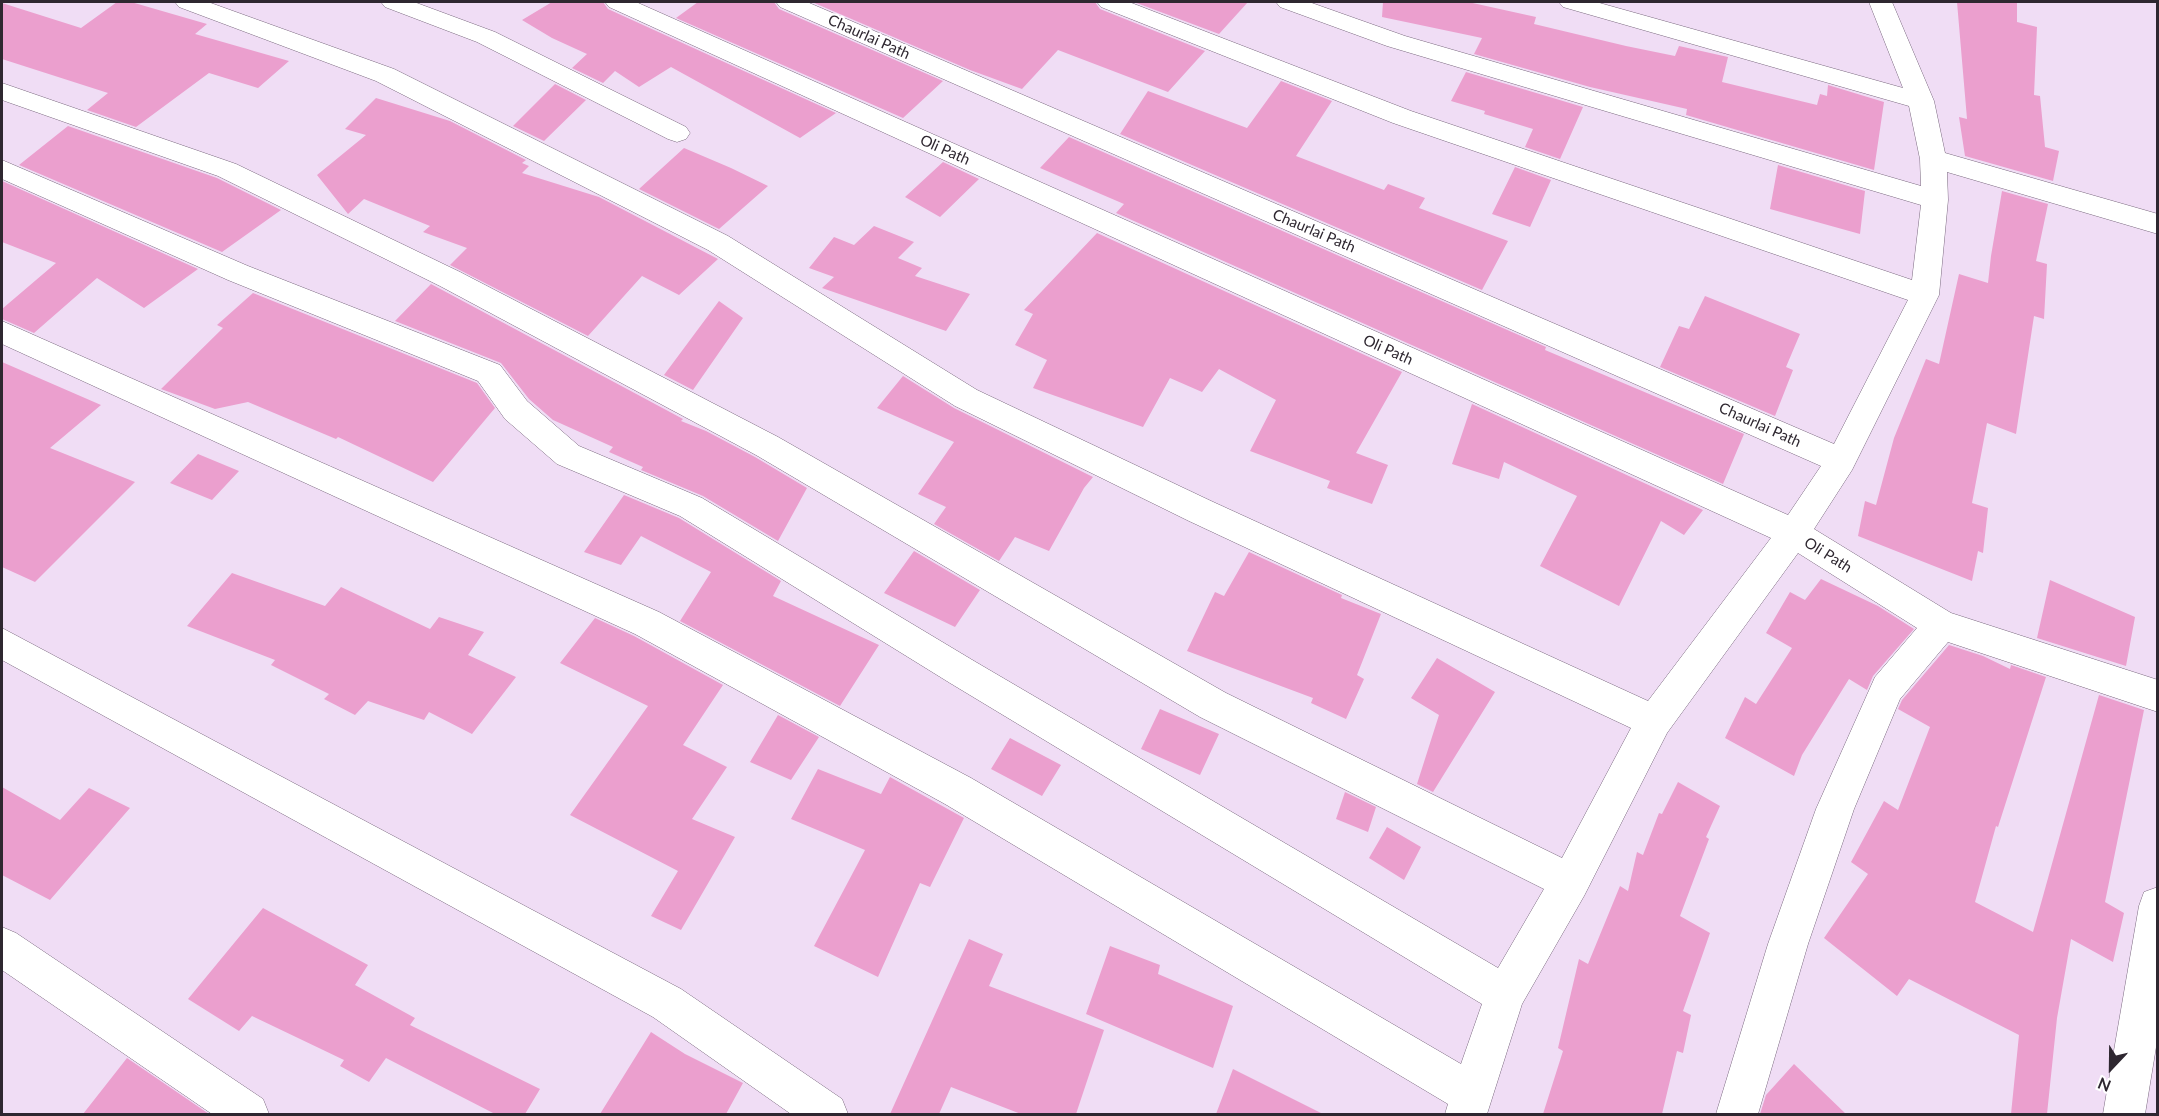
<!DOCTYPE html>
<html>
<head>
<meta charset="utf-8">
<style>
	body { margin:0 }
	#map { position:relative; width:2159px; height:1116px; overflow:hidden; background:#f0ddf5; font-family:Lato,sans-serif }
	canvas { display:block }
	.frame { position:absolute; inset:0; border:3px solid #2e2730; pointer-events:none }
	.north { position:absolute; left:2081px; top:1038px; width:60px; height:60px; -webkit-text-stroke:4px #fff; paint-order:stroke; rotate:202deg; font-size:16px; font-weight:700; line-height:24px; text-align:center; color:#2e2730 }
	.north::after { content:''; display:block; margin:auto; width:21px; height:27px; background:#2e2730; clip-path:polygon(50% 0,100% 100%,50% 72%,0 100%) }
</style>
</head>
<body>
<div id="map">
<canvas width="2159" height="1116"></canvas>
<div class="frame"></div>
<div class="north">N</div>
</div>
<script>
const ctx = document.querySelector('canvas').getContext('2d');
ctx.lineJoin = 'round';
function paint(path, color) { ctx.fillStyle = color; ctx.fill(path, 'evenodd'); }
const shape = rows => new Path2D(rows.map(r => 'M' + r).join(''));
function strokePath(path, color, width, dash) { ctx.strokeStyle = color; ctx.lineWidth = width; ctx.lineCap = dash ? 'butt' : 'round'; ctx.setLineDash(dash || []); ctx.stroke(path); }
function label(font, color, halo, rows, align = 'center') {
  ctx.font = font + ' Lato,sans-serif'; ctx.lineWidth = 4.5; ctx.setLineDash([]); ctx.textBaseline = 'middle'; ctx.strokeStyle = halo; ctx.fillStyle = color; for (const [text, x, y, turn = 0] of rows) {
    ctx.save(); ctx.translate(x, y); ctx.rotate((+turn || 0) * Math.PI / 180); ctx.textAlign = isNaN(turn) ? turn : align; if (halo) ctx.strokeText(text, 0, 0); ctx.fillText(text, 0, 0); ctx.restore();
  }
}
paint(shape([
	[117,2,131,2,207,24,195,34,289,61,258,88,209,73,136,127,87,110,108,93,2,59,2,3,81,28],
	[552,2,603,2,608,9,836,113,800,138,671,67,639,87,615,71,603,83,572,68,587,54,552,38,522,20],
	[698,2,774,2,779,9,943,81,903,118,676,18],
	[812,2,1095,2,1100,9,1205,51,1168,92,1058,50,1022,89,970,70],
	[1134,2,1248,2,1219,34],
	[1383,2,1468,2,1536,17,1534,24,1626,46,1675,56,1679,46,1728,57,1722,82,1817,105,1820,94,1827,96,1828,85,1884,102,1874,170,1686,115,1687,109,1590,87,1474,54,1482,38,1382,17],
	[1957,2,2017,2,2017,22,2037,27,2034,95,2040,96,2045,147,2059,151,2053,181,1965,156,1959,117,1967,119],
	[1466,72,1583,107,1560,159,1525,147,1533,129,1484,114,1485,111,1451,101],
	[1281,81,1332,101,1296,156,1384,190,1388,184,1425,198,1419,208,1508,241,1482,290,1120,134,1148,91,1247,128],
	[555,84,586,100,544,141,513,126],
	[376,98,450,121,526,160,522,163,529,166,522,173,599,197,718,259,679,295,642,276,588,336,450,265,467,248,423,232,430,226,364,199,348,214,317,175,366,135,345,129],
	[68,126,217,178,281,210,222,252,19,165],
	[1069,137,1546,347,1545,350,1744,434,1723,484,1116,213,1124,204,1040,168],
	[684,148,731,168,768,186,719,229,639,189],
	[943,162,979,179,940,217,905,197],
	[1778,165,1865,191,1860,234,1770,209],
	[1515,167,1551,180,1530,227,1492,214],
	[2,181,198,269,144,308,97,278,34,333,2,319,2,309,56,263,2,242],
	[2002,191,2048,204,2036,261,2047,264,2044,319,2034,316,2016,434,1987,423,1972,503,1988,508,1983,553,1978,551,1972,581,1858,536,1865,501,1876,505,1894,438,1926,359,1939,364,1959,274,1988,283,1991,256],
	[874,226,914,242,898,258,922,268,915,276,970,294,946,331,822,288,834,277,809,268,834,237,854,245],
	[1097,233,1402,372,1356,453,1388,465,1372,504,1327,488,1330,481,1250,451,1276,400,1219,369,1202,392,1170,378,1143,427,1033,388,1047,360,1015,345,1033,314,1024,310],
	[431,284,683,419,681,421,706,431,755,457,807,488,778,541,703,496,641,470,643,467,609,452,613,447,553,420,529,399,501,363,395,321],
	[253,293,477,383,495,408,433,482,338,437,336,439,248,402,215,409,161,389,223,328,217,325],
	[1705,296,1800,334,1786,367,1793,370,1775,416,1660,367,1679,326,1689,329],
	[719,301,743,318,693,390,664,375],
	[2,362,101,405,50,448,135,482,35,582,2,567],
	[903,376,954,408,1093,477,1084,488,1049,551,1015,537,999,561,934,524,946,507,918,494,954,442,877,408],
	[1472,404,1703,510,1684,535,1661,521,1619,606,1540,566,1577,496,1504,462,1499,479,1452,464],
	[198,454,239,471,212,500,170,483],
	[624,495,679,518,781,581,773,596,879,645,840,706,680,621,711,572,641,536,621,565,584,552],
	[914,551,980,590,955,627,884,593],
	[1249,552,1342,595,1341,598,1381,614,1357,675,1364,679,1346,719,1311,703,1313,698,1187,651,1215,592,1224,596],
	[232,573,325,606,341,587,430,629,439,617,484,632,468,655,516,677,472,734,429,712,424,720,368,701,355,715,324,699,329,694,271,665,275,660,187,626],
	[1821,579,1878,606,1914,629,1873,676,1867,690,1849,679,1802,755,1794,776,1725,738,1745,697,1756,704,1792,648,1766,633,1790,592,1805,600],
	[2050,580,2135,617,2126,666,2037,638],
	[595,618,634,636,723,685,683,745,727,767,692,819,735,837,681,930,651,916,678,871,570,815,648,706,560,663],
	[1949,645,1983,656,2010,669,2011,665,2046,677,1998,827,1996,826,1975,902,2033,932,2099,695,2144,710,2105,902,2124,913,2113,962,2071,939,2057,1018,2047,1114,2011,1114,2019,1035,1909,979,1897,996,1824,938,1868,874,1851,862,1884,801,1898,810,1930,727,1898,709,1902,700],
	[1437,658,1495,692,1433,792,1417,784,1439,715,1411,698],
	[1160,709,1219,734,1200,775,1141,749],
	[778,715,819,737,791,780,750,762],
	[1010,738,1061,765,1042,796,991,769],
	[818,769,881,794,890,777,964,818,930,887,920,883,878,977,814,946,865,850,791,819],
	[1678,782,1720,806,1706,837,1709,839,1680,916,1710,933,1683,1011,1691,1015,1683,1053,1677,1051,1662,1114,1543,1114,1563,1051,1558,1048,1579,959,1588,964,1620,886,1628,891,1637,852,1643,855,1659,813,1662,814],
	[2,787,60,820,89,788,130,808,50,900,2,875],
	[1345,792,1376,807,1368,832,1336,819],
	[1387,827,1421,847,1404,880,1369,858],
	[263,908,368,965,355,985,415,1018,410,1025,540,1089,525,1114,495,1114,386,1058,369,1082,340,1066,344,1060,252,1016,239,1031,188,999],
	[969,939,1003,954,989,986,1104,1030,1076,1114,1021,1114,951,1087,939,1114,890,1114],
	[1110,946,1160,965,1158,974,1233,1006,1213,1068,1086,1014],
	[651,1032,685,1054,743,1083,726,1114,600,1114],
	[127,1058,209,1114,83,1114],
	[1794,1064,1846,1114,1760,1114,1766,1095],
	[1233,1069,1323,1114,1216,1114]
]), '#eb9fce');
const minor = shape([
	[175,2,208,2,394,69,728,236,977,390,1211,501,1648,701,1771,538,609,7,605,2,636,2,1788,515,1821,466,780,7,776,2,807,2,1834,444,1908,300,1393,123,1101,7,1097,2,1129,2,1411,111,1912,280,1921,205,1387,46,1280,7,1276,2,1309,2,1405,36,1921,186,1920,159,1909,106,1563,7,1559,2,1596,2,1903,88,1869,2,1892,2,1934,101,1945,153,2158,214,2158,234,1947,172,1948,200,1939,295,1852,470,1814,529,1951,613,2158,680,2158,712,1948,642,1900,699,1854,809,1808,944,1758,1114,1716,1114,1768,944,1816,809,1875,677,1917,628,1798,553,1667,733,1584,896,1522,1004,1487,1114,1445,1114,1448,1104,945,804,635,634,2,344,2,321,659,612,971,778,1461,1064,1482,1004,950,683,680,516,557,464,505,419,478,381,228,280,2,179,2,160,248,266,500,365,527,401,579,446,702,498,974,661,1498,968,1544,889,1200,717,756,455,440,286,218,176,2,100,2,83,236,164,460,272,778,437,1226,693,1562,858,1631,728,1189,521,955,406,708,250,376,81,179,7,175,2],
	[381,2,414,2,495,32,686,127,690,133,686,139,677,142,668,139,477,42,385,7,381,2],
	[2,628,681,989,842,1099,848,1114,791,1114,653,1017,2,660,2,628],
	[2158,887,2158,1035,2145,1114,2103,1114,2139,906,2144,892,2158,887],
	[2,927,16,933,263,1099,269,1114,212,1114,2,970,2,927]
]);
strokePath(minor, '#7a6a7f', 1);
paint(minor, '#fff');
label('15px', '#2e2730', '#fff', [
	["Chaurlai Path",869,37,24],
	["Oli Path",945,150,24],
	["Chaurlai Path",1314,231,23],
	["Oli Path",1388,350,24],
	["Chaurlai Path",1760,425,24],
	["Oli Path",1828,555,32]
]);
</script>
</body>
</html>
